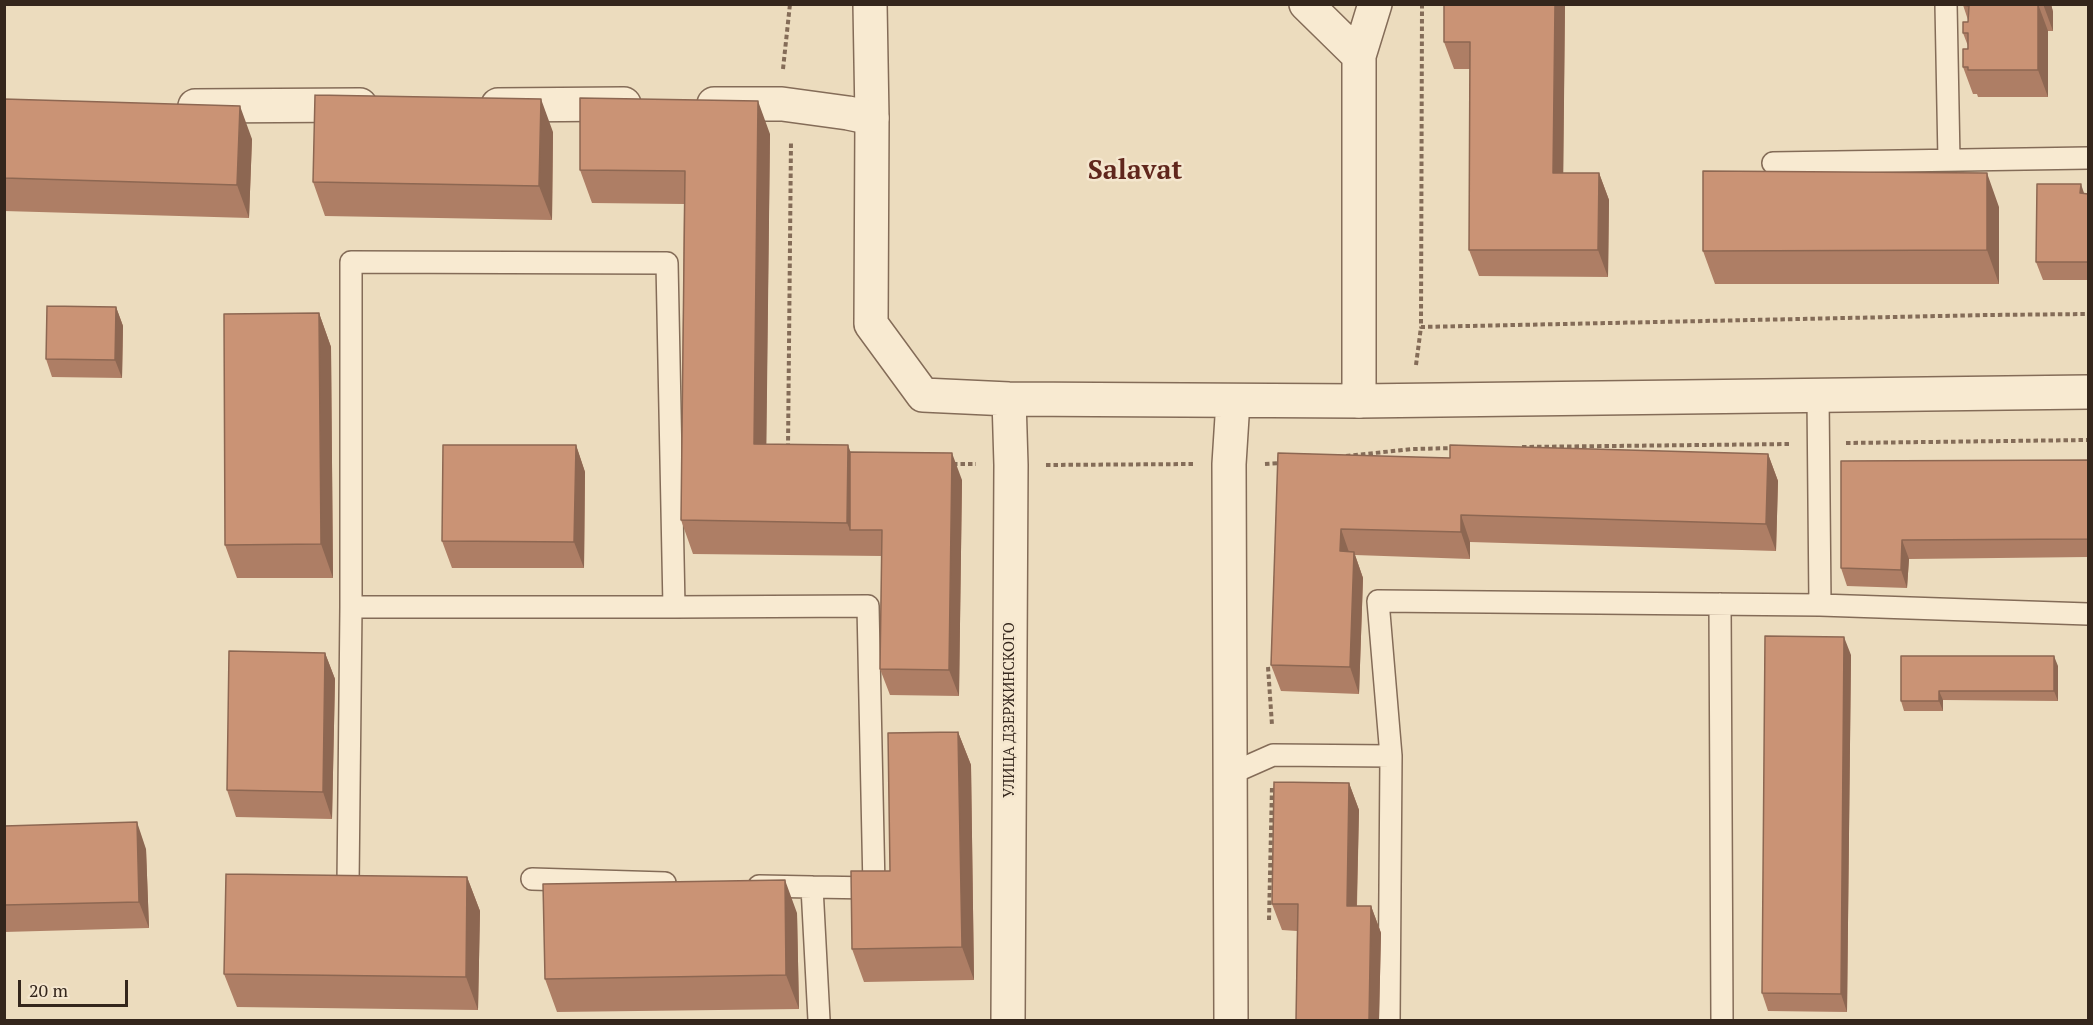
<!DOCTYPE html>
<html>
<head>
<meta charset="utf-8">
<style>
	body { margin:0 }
	#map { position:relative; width:2093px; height:1025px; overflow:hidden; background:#ecdcbe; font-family:"PT Serif",serif }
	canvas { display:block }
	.frame { position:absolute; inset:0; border:6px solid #34261c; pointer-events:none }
	.scale { position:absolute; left:18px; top:980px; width:110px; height:27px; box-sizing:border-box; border:3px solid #34261c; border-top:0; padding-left:8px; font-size:18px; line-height:21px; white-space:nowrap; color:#34261c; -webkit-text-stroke:4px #f4e6ce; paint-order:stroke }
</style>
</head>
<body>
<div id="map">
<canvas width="2093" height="1025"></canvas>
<div class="frame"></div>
<div class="scale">20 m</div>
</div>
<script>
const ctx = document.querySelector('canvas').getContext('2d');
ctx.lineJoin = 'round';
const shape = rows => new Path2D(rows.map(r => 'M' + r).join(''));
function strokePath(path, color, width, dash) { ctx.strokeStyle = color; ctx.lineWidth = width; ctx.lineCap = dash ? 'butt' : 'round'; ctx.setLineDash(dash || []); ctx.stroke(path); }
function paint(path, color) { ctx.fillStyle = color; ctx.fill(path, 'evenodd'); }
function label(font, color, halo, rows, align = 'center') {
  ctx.font = font + ' "PT Serif",serif'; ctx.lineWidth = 5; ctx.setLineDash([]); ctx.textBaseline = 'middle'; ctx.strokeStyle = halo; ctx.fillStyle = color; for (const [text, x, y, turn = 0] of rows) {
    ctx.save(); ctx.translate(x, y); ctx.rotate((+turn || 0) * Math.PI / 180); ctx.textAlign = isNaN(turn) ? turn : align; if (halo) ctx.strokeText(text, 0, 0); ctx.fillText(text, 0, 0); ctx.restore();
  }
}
const service = shape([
	[1946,4,1949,160],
	[1773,163,2088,158],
	[1720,604,1722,1020],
	[1820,605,2088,614],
	[674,607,667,263,351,262,351,607,674,607,868,606,874,888,812,887,819,1020],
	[1230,774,1273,755,1391,756],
	[532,879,665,883],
	[348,884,351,607],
	[759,886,812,887],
	[1389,1020,1391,756,1378,601,1820,605,1818,396]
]);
const minor = shape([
	[870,4,872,118,871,324,923,395,1009,399,1359,401,1359,56,1375,4],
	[1306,4,1359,56],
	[1008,1020,1011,465,1009,399],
	[1231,1020,1229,464,1233,401]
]);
const tertiary = shape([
	[714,104,782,104,848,113,872,118],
	[498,105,624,104],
	[195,106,360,105],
	[1359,401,2088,392]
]);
strokePath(service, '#846c58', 24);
strokePath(minor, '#846c58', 36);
strokePath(tertiary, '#846c58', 36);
strokePath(shape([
	[1422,4,1421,327,1987,315,2088,314],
	[783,69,790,4],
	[1416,365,1421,327],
	[1846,443,2088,440],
	[1522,447,1791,444],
	[788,448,791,141],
	[1346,456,1413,449,1455,448],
	[953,464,976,464],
	[1265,464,1282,463],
	[1046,465,1195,464],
	[1268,667,1272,725],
	[1269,920,1272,786]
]), '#846c58', 4, [4.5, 3]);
strokePath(service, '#f8ead1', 21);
strokePath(minor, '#f8ead1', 33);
strokePath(tertiary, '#f8ead1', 33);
paint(shape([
	[1444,4,1565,4,1563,173,1599,173,1609,200,1608,277,1479,276,1469,250,1470,69,1454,69,1444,42],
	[2051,4,2053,12,2053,31,2048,31,2048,97,1978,97,1977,94,1973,94,1963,67,1968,46,1963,33,1968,22,1968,20,1963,5],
	[4,99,252,139,249,218,4,211],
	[553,132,552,220,325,216,313,182],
	[770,134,766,444,850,452,962,480,959,696,890,695,880,669,882,556,693,554,681,520,684,204,592,203,580,170],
	[2084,194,2088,194,2088,280,2043,280,2036,262],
	[1999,207,1999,284,1715,284,1703,251],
	[116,307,123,326,122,378,52,377,46,359],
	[319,313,331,347,333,578,237,578,225,545],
	[576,445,585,472,584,568,452,568,442,541],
	[1278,453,1450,458,1768,454,1778,481,1776,551,1470,542,1470,559,1355,555,1363,578,1359,694,1281,691,1271,665],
	[2088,460,2088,557,1909,559,1907,588,1847,586,1841,568,1841,461],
	[325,653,335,679,332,819,236,817,227,790],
	[1851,655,1847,1012,1768,1011,1762,993],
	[1901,656,2058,666,2058,701,1943,700,1943,711,1904,711,1901,701],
	[958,732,971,765,974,980,864,982,852,949],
	[1349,783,1359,810,1357,906,1371,906,1381,933,1379,1020,1296,1020,1297,931,1282,930,1272,904],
	[4,826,146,849,149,928,4,932],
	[467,877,480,911,478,1010,237,1007,224,974],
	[797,913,799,1009,557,1012,545,979]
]), '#ae7e65');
paint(shape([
	[1555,4,1565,4,1563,199,1553,173],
	[2038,4,2048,31,2048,97,2038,70],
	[2043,4,2051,4,2053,12,2053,31],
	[541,99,553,132,552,220,539,186],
	[758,101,770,134,766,477,754,444],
	[240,106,252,139,249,218,237,185],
	[1599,173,1609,200,1608,277,1598,250],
	[1987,173,1999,207,1999,284,1987,250],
	[2081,184,2087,202,2080,193],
	[116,307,123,326,122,378,115,360],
	[319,313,331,347,333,578,321,544],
	[576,445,585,472,584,568,574,542],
	[848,445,860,478,850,530,847,523],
	[952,453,962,480,959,696,949,670],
	[1768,454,1778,481,1776,551,1766,524],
	[1461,515,1470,542,1470,559,1461,532],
	[1341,529,1350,555,1340,551],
	[1902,540,1909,559,1907,588,1901,570],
	[1354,552,1363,578,1359,694,1350,667],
	[1844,637,1851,655,1847,1012,1841,994],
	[325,653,335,679,332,819,323,792],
	[2054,656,2058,666,2058,701,2054,691],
	[1939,691,1943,700,1943,711,1939,701],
	[958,732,971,765,974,980,962,947],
	[1349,783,1359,810,1356,932,1347,906],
	[137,822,146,849,149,928,139,902],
	[467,877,480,911,478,1010,466,977],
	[785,880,797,913,799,1009,786,975],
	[1371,906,1381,933,1379,1020,1369,1020]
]), '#8d6752');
const building = shape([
	[1444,4,1555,4,1553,173,1599,173,1598,250,1469,250,1470,42,1444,42,1444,4],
	[1963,4,2038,4,2038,70,1968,70,1968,67,1963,67,1963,49,1968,49,1968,33,1963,33,1963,22,1968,22,1969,6,1963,5,1963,4],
	[315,95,541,99,539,186,313,182,315,95],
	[580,98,758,101,754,444,848,445,847,523,681,520,685,171,580,170,580,98],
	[4,99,240,106,237,185,4,178,4,99],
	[1703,171,1987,173,1987,250,1703,251,1703,171],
	[2037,184,2081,184,2080,193,2088,194,2088,262,2036,262,2037,184],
	[47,306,116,307,115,360,46,359,47,306],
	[319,313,321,544,225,545,224,314,319,313],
	[443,445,576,445,574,542,442,541,443,445],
	[1450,445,1768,454,1766,524,1461,515,1461,532,1341,529,1340,551,1354,552,1350,667,1271,665,1278,453,1450,458,1450,445],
	[850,452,952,453,949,670,880,669,882,530,850,530,850,452],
	[2088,460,2088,539,1902,540,1901,570,1841,568,1841,461,2088,460],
	[1765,636,1844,637,1841,994,1762,993,1765,636],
	[229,651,325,653,323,792,227,790,229,651],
	[1901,656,2054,656,2054,691,1939,691,1939,701,1901,701,1901,656],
	[958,732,962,947,852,949,851,871,890,871,888,733,958,732],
	[1274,782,1349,783,1347,906,1371,906,1369,1020,1296,1020,1298,904,1272,904,1274,782],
	[137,822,139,902,4,905,4,826,137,822],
	[226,874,467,877,466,977,224,974,226,874],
	[785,880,786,975,545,979,543,884,785,880]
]);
paint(building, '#ca9375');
strokePath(building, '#8d6752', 1.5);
label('15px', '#34261c', '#f4e6ce', [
	["УЛИЦА ДЗЕРЖИНСКОГО",1010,710,-90]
]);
label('bold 27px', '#60261c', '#f4e6ce', [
	["Salavat",1135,171]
]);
</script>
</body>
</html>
